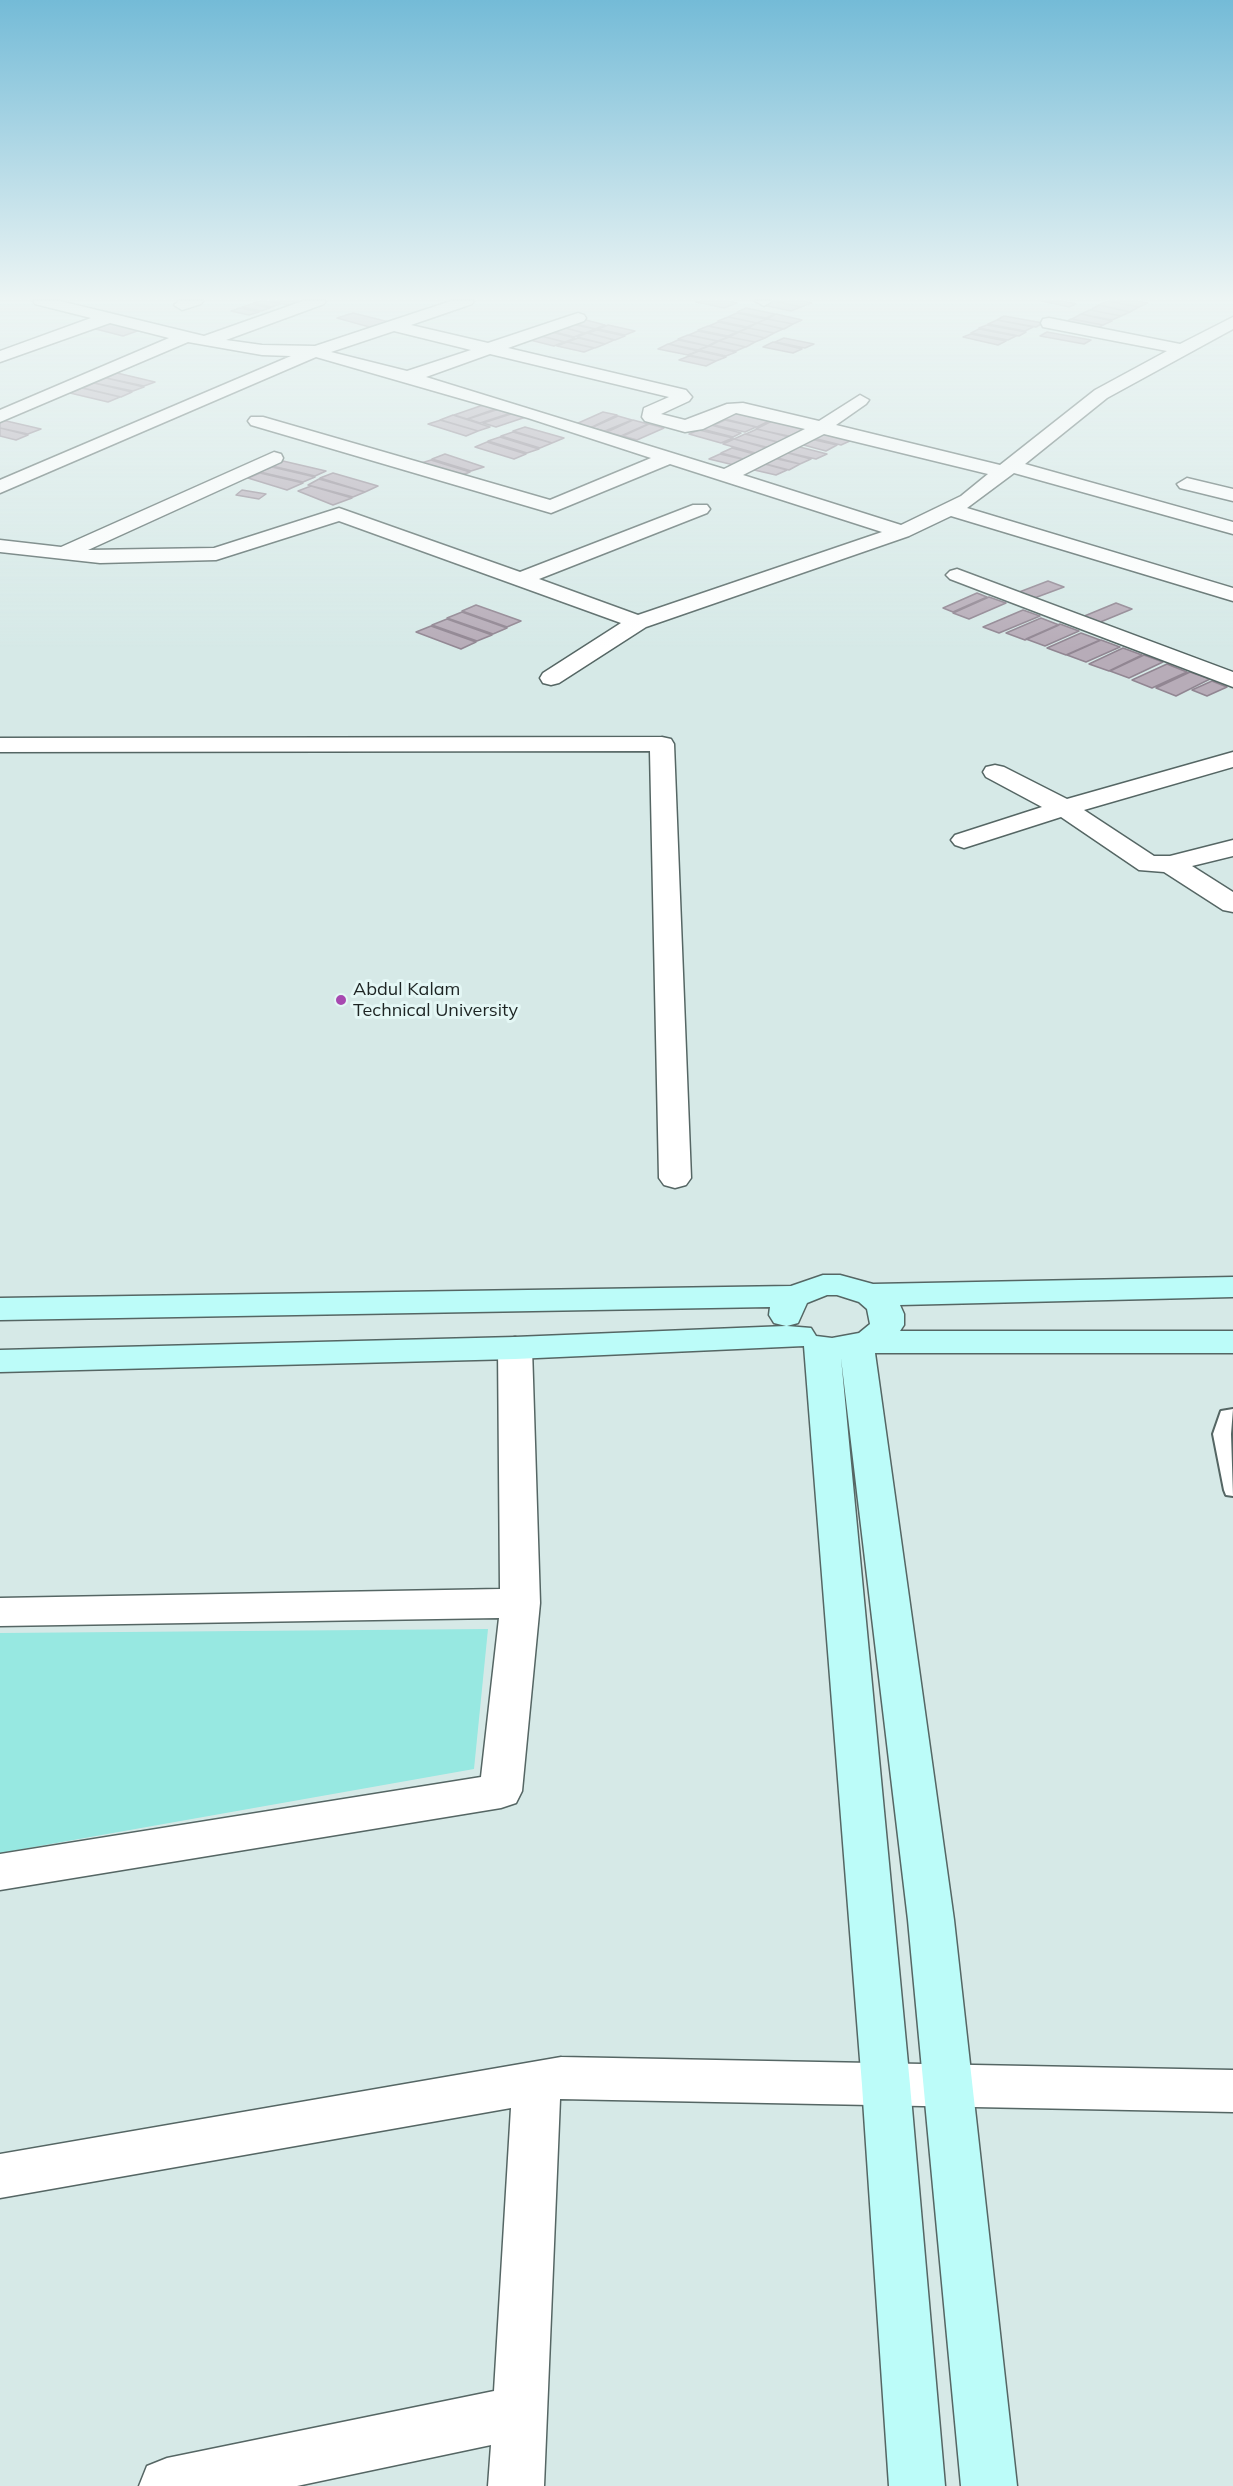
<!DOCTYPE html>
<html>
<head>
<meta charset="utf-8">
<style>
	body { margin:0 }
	canvas { display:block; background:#d6e9e7 }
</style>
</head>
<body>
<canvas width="1233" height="2486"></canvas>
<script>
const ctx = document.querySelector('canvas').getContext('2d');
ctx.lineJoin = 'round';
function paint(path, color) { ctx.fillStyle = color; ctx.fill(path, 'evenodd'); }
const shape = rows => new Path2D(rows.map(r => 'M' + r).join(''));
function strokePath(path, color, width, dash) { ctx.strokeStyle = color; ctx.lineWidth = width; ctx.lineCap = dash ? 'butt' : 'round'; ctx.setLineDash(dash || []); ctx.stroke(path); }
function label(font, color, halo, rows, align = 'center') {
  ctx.font = font + ' Mulish,sans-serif'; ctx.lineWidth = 6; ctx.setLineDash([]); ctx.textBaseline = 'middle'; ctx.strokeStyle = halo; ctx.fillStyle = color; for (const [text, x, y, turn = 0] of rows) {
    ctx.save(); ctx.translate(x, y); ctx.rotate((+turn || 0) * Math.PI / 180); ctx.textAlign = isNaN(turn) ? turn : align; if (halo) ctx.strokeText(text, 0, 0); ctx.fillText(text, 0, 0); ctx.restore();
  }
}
paint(shape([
	[488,1629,474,1769,0,1853,0,1633]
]), '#97e8e1');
const building = shape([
	[260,301,266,301,281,304,271,307,253,303,260,301],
	[269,301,308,301,293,306,269,301],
	[700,301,728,301,737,303,724,308,696,302,700,301],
	[773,301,801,307,791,311,762,305,773,301],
	[774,301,804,301,812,303,801,307,774,301],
	[1042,301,1063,301,1076,304,1069,307,1042,301],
	[1107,301,1139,307,1130,312,1099,305,1107,301],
	[1108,301,1137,301,1148,303,1139,307,1108,301],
	[252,304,270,308,261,311,242,307,252,304],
	[1099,305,1130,312,1121,316,1090,310,1099,305],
	[240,308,259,312,249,315,231,311,240,308],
	[746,308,775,314,766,318,737,312,746,308],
	[1090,310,1121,316,1112,320,1081,314,1090,310],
	[353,313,389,322,373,328,337,318,353,313],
	[737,313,766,319,757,323,728,317,737,313],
	[776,314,802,320,793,324,767,319,776,314],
	[1081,314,1112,321,1103,325,1072,319,1081,314],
	[1004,316,1043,323,1036,327,997,320,1004,316],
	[728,317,757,323,747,327,718,321,728,317],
	[582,319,605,325,595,329,572,323,582,319],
	[767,319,793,324,784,329,757,323,767,319],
	[1071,319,1103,325,1095,330,1063,323,1071,319],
	[997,320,1033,327,1025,331,988,324,997,320],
	[110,322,140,330,123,336,92,328,110,322],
	[718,322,747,328,738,332,709,326,718,322],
	[757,323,783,329,774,333,748,328,757,323],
	[571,324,595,329,585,333,561,327,571,324],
	[608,325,635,331,625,335,598,329,608,325],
	[987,325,1026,332,1019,336,979,328,987,325],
	[708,326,737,332,728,336,698,330,708,326],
	[561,327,584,333,574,337,551,331,561,327],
	[748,328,774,333,765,338,739,332,748,328],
	[979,329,1016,336,1008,340,971,333,979,329],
	[597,330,625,336,615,340,588,333,597,330],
	[698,331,728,337,718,341,689,335,698,331],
	[551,332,575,338,565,342,541,336,551,332],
	[739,332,765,338,755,342,729,337,739,332],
	[1047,332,1091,340,1084,344,1040,336,1047,332],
	[587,333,614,340,605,344,577,337,587,333],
	[971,334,1006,341,998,345,963,337,971,334],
	[688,335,717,341,708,346,678,339,688,335],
	[541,336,564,342,554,346,530,340,541,336],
	[729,337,755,342,746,347,719,341,729,337],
	[578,338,605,344,595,348,568,342,578,338],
	[784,338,814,344,805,348,775,342,784,338],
	[678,340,708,346,698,350,669,344,678,340],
	[719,341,745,347,736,351,709,346,719,341],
	[567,342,594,348,584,352,557,346,567,342],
	[773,342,802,349,793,353,763,347,773,342],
	[668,344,698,351,688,355,658,349,668,344],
	[709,346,736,352,726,356,699,350,709,346],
	[699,351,726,357,716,361,689,355,699,351],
	[689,356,716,361,706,366,679,360,689,356],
	[117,373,155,382,144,386,106,378,117,373],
	[106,378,144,387,133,391,94,383,106,378],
	[94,383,132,392,121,397,83,388,94,383],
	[82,388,120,397,108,402,70,393,82,388],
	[486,404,498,408,467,419,454,415,486,404],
	[499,409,511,413,480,423,468,419,499,409],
	[737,411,773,419,757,427,721,418,737,411],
	[603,412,617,415,590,428,576,424,603,412],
	[514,413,526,417,496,427,483,423,514,413],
	[453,415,490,427,478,431,440,420,453,415],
	[618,416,632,420,605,431,591,428,618,416],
	[441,420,478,431,466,436,428,424,441,420],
	[633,420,648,424,621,436,607,432,633,420],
	[725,420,756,427,745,432,714,425,725,420],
	[0,421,2,420,41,429,28,434,0,428,0,421],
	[772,421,809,429,793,437,756,429,772,421],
	[649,424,664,428,637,440,623,436,649,424],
	[711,425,741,433,733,437,702,429,711,425],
	[525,427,564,438,552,443,513,431,525,427],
	[0,428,28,435,16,440,0,436,0,428],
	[757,429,793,438,782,443,746,434,757,429],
	[699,430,733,438,721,443,689,434,699,430],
	[513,432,552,443,540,448,501,436,513,432],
	[820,432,852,440,841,445,809,437,820,432],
	[745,434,781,443,770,448,734,439,745,434],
	[500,437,539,449,527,453,488,441,500,437],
	[806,438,837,445,826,451,796,443,806,438],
	[734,439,770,449,759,454,723,444,734,439],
	[487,442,526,454,514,459,475,447,487,442],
	[796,446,827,454,816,459,785,452,796,446],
	[732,448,758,455,747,460,721,453,732,448],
	[784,452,811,459,800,464,774,457,784,452],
	[445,454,484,467,471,471,432,459,445,454],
	[720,454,746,460,734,465,709,459,720,454],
	[773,458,800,464,789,470,762,463,773,458],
	[431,460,470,472,457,477,418,464,431,460],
	[283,461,326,471,315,476,272,466,283,461],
	[761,463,787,470,776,475,750,469,761,463],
	[272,467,315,477,303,482,260,472,272,467],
	[260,473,303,483,287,490,248,478,260,473],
	[333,473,378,486,365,492,320,478,333,473],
	[319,479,365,492,353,497,308,485,319,479],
	[311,486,352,498,333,505,298,491,311,486],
	[242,490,266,494,259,499,236,495,242,490],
	[1048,581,1064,587,1029,600,1014,594,1048,581],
	[977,593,987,597,953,612,943,608,977,593],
	[989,597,1006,603,969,619,953,613,989,597],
	[1116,603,1132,609,1098,623,1082,617,1116,603],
	[476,605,521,621,507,627,462,611,476,605],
	[1023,610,1040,616,999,633,983,627,1023,610],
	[462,612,507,628,493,634,447,618,462,612],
	[1041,618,1059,625,1025,640,1006,633,1041,618],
	[447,619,492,635,477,641,432,625,447,619],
	[1060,624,1079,631,1045,646,1026,639,1060,624],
	[431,626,476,642,461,649,416,632,431,626],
	[1081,633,1100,640,1066,655,1047,648,1081,633],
	[1101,640,1120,647,1086,662,1067,655,1101,640],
	[1123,648,1142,655,1109,671,1089,664,1123,648],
	[1144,655,1163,662,1129,678,1110,671,1144,655],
	[1167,664,1187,672,1152,688,1132,680,1167,664],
	[1190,672,1210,679,1176,696,1156,688,1190,672],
	[1212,681,1227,687,1207,696,1192,690,1212,681]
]);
paint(building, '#b7acb8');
strokePath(building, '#918692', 1.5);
const lane = shape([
	[1233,1409,1231,1434,1233,1496,1226,1495,1224,1490,1213,1434,1221,1411,1233,1409]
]);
const street = shape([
	[33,301,60,301,204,336,303,301,326,301,324,304,226,340,262,345,315,346,451,301,474,301,472,304,411,325,488,343,578,313,584,315,586,318,584,321,508,348,686,390,692,397,689,401,661,414,685,420,727,404,743,403,819,421,860,395,869,400,866,404,836,425,1000,465,1095,390,1167,351,1043,327,1041,323,1043,319,1049,318,1180,344,1233,317,1233,329,1107,398,1025,464,1233,522,1233,534,1014,473,967,508,1233,588,1233,601,951,516,909,536,646,627,559,683,551,685,543,683,540,678,543,673,621,623,339,521,216,560,100,563,0,552,0,540,61,547,274,452,281,454,283,458,281,462,88,550,214,548,339,508,520,572,693,505,707,505,710,509,707,513,539,579,638,615,882,532,670,464,551,513,251,425,248,421,251,417,263,417,550,500,651,458,528,418,316,357,0,493,0,480,291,356,262,355,188,342,0,422,0,410,169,338,110,323,0,362,0,351,91,318,35,304,33,301],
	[394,331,471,350,407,371,331,352,394,331],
	[490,354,669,397,644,408,642,417,645,421,685,432,703,429,736,413,805,429,724,469,426,377,490,354],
	[824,434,988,474,961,496,901,525,743,475,824,434],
	[203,301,201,304,182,310,174,305,179,301,203,301],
	[755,301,772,301,764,306,755,301],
	[1187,478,1233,489,1233,501,1180,488,1177,484,1187,478],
	[957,569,1233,672,1233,687,950,579,946,575,950,571,957,569],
	[662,737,671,739,674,744,691,1178,686,1185,675,1188,664,1185,659,1178,650,751,0,752,0,738,662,737],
	[1233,752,1233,767,1084,810,1154,856,1170,856,1233,840,1233,856,1192,866,1233,892,1233,912,1223,910,1164,872,1139,870,1061,817,964,848,955,845,951,840,955,835,1042,807,986,777,983,772,986,767,995,765,1004,767,1067,799,1233,752],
	[515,1337,527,1340,532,1348,540,1603,522,1791,516,1803,501,1808,0,1890,0,1854,481,1777,499,1618,0,1626,0,1598,500,1589,498,1348,503,1340,515,1337],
	[561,2057,1233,2070,1233,2112,560,2099,544,2486,488,2486,491,2445,297,2486,139,2486,147,2466,167,2458,494,2391,511,2108,0,2198,0,2154,561,2057]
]);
const secondary = shape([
	[823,1275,840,1275,873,1284,1233,1277,1233,1297,900,1305,904,1314,904,1325,900,1331,1233,1331,1233,1353,875,1353,954,1920,1017,2486,961,2486,908,1920,841,1358,910,2085,945,2486,889,2486,862,2085,804,1346,515,1359,0,1372,0,1350,515,1337,786,1326,774,1323,769,1315,770,1307,0,1320,0,1298,791,1286,823,1275],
	[827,1295,837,1295,859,1302,867,1309,870,1324,859,1333,832,1338,816,1336,811,1328,787,1326,798,1323,807,1303,827,1295]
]);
strokePath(lane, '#556664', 4);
strokePath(street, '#556664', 3);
strokePath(secondary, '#556664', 3);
paint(lane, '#fff');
paint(street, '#fff');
paint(secondary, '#bcfcf9');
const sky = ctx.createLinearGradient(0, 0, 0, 649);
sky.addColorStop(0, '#74bbd7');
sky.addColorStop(0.46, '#edf5f4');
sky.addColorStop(1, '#edf5f400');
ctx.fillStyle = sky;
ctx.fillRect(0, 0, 1233, 649);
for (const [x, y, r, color] of [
	[341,1000,6,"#a748b0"]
]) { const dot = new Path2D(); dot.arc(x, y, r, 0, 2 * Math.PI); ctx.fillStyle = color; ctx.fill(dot); strokePath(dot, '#e4f7f5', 2); }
label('18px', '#1d2423', '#e4f7f5', [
	["Abdul Kalam",353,990],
	["Technical University",353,1011]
], 'left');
</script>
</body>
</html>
